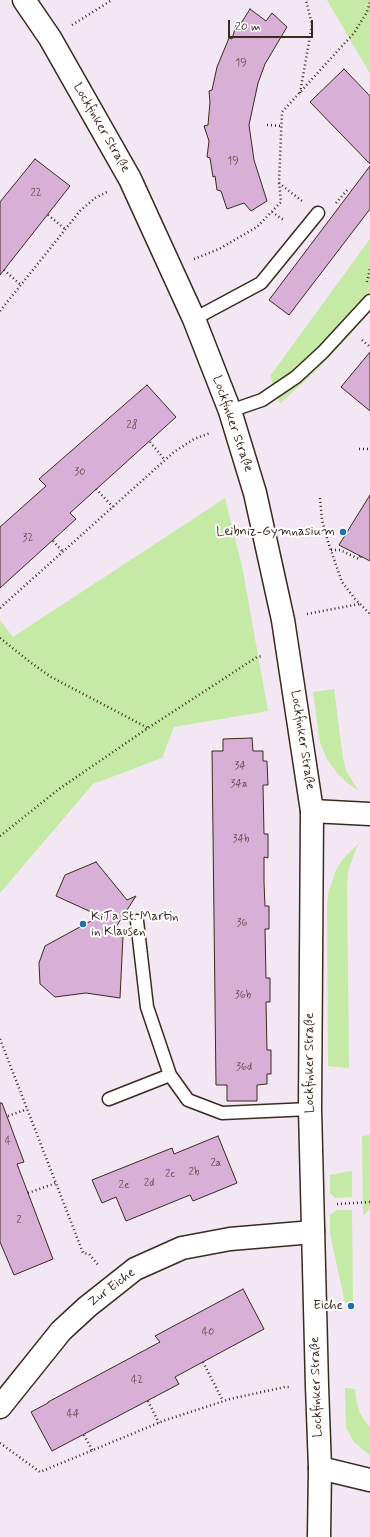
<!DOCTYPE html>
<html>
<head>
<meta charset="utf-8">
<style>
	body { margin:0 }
	#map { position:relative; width:370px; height:1537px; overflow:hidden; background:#f3e7f3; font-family:Mynerve,sans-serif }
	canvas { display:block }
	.scale { position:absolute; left:228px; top:20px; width:85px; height:18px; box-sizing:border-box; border:2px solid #3b2a1e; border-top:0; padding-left:5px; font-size:12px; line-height:14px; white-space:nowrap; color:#3b2a1e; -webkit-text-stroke:3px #fff; paint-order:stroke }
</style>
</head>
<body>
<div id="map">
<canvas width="370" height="1537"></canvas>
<div class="scale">20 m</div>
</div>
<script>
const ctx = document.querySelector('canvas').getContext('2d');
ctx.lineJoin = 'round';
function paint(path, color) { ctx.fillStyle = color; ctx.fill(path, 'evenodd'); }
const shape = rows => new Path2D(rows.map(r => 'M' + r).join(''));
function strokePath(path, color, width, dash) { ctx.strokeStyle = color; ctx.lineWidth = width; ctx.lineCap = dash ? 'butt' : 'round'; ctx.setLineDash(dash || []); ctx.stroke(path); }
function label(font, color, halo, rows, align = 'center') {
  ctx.font = font + ' Mynerve,sans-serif'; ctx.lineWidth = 4; ctx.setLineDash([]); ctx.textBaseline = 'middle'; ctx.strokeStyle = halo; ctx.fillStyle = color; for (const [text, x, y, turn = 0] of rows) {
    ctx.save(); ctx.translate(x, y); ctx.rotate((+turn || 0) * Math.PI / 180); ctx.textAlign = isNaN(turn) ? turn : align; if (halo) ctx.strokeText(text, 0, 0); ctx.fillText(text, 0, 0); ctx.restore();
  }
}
paint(shape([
	[327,0,370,0,370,72,369,72],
	[370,239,370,311,355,329,320,367,280,404,270,376],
	[225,498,242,566,268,711,174,727,162,758,93,784,0,893,0,620,13,637],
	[334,689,343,759,347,772,358,790,347,783,338,774,328,761,320,743,313,692],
	[359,843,353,857,348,872,347,885,349,1068,328,1066,327,906,328,894,336,870,343,859],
	[370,1135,370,1209,363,1216,362,1136],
	[351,1171,352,1172,352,1197,335,1198,330,1193,330,1175],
	[337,1210,352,1210,353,1302,345,1303,334,1252,330,1234,330,1215],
	[345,1388,355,1389,356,1399,360,1413,364,1420,370,1427,370,1455,354,1442,346,1428]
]), '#c4eaa5');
const building = shape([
	[250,9,266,21,272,13,287,27,265,64,258,83,249,125,254,160,267,201,251,211,244,203,227,209,221,191,217,190,215,176,213,177,210,158,207,157,209,141,204,126,208,125,210,102,209,91,212,90,217,67,229,38,232,39,236,25,240,25,250,9],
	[344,69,370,96,370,164,310,102,344,69],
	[35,159,70,186,0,275,0,202,35,159],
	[370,166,370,209,289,315,269,300,370,166],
	[370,352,370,411,341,387,370,352],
	[147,385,176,417,70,513,76,519,0,588,0,527,46,486,39,479,147,385],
	[370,495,370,561,339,545,370,495],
	[252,738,253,751,263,751,263,761,267,761,268,785,263,785,264,834,268,834,268,858,264,857,264,882,265,906,269,906,269,929,265,929,266,978,270,978,270,1002,266,1002,267,1050,271,1050,271,1074,267,1074,267,1084,257,1085,257,1101,227,1101,227,1085,216,1085,212,751,223,751,223,739,252,738],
	[96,862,127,900,136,896,114,930,123,936,120,998,86,993,55,997,40,984,39,963,45,946,100,916,56,896,65,875,96,862],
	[0,1103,2,1103,24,1162,17,1164,53,1259,14,1275,0,1242,0,1103],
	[218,1136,237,1183,193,1201,190,1195,126,1221,116,1197,102,1203,92,1180,172,1148,174,1154,218,1136],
	[243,1289,264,1329,175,1377,179,1384,52,1451,31,1412,48,1403,48,1402,160,1342,155,1336,243,1289]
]);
paint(building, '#d8afd6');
strokePath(building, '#3b2a1e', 1);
const service = shape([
	[194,319,261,283,318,213],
	[230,411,262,400,296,377,323,352,370,301],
	[137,921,147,1007,170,1075,188,1100,222,1113,310,1109],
	[109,1099,170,1075]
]);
const minor = shape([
	[312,811,370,814],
	[0,1407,61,1331,87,1307,135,1269,182,1248,230,1239,313,1232],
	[320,1468,370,1480]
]);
const tertiary = shape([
	[24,0,50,38,130,179,194,319,230,411,255,493,283,620,312,811,310,1109,317,1386,320,1468,319,1537]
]);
strokePath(service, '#3b2a1e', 15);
strokePath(minor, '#3b2a1e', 25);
strokePath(tertiary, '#3b2a1e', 25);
strokePath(shape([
	[72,25,112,0],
	[300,93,312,25,306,0],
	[267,125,281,126],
	[279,183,302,201],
	[336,203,349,188],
	[272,212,285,221],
	[48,215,65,229],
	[194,259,219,249,257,227,281,202,279,182,282,112,354,33,367,12,370,2],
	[4,270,21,285],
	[367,282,370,269],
	[0,311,80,211,95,198,107,192],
	[362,340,370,347],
	[150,442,165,460],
	[359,449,370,449],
	[96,489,113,507],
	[320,498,322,520,328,542,342,582,355,599,370,614],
	[53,541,63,552],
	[331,550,340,550,359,559,361,556],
	[0,608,174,452,194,439,210,433],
	[307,614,359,604],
	[0,638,30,662,51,677,148,728],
	[0,836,59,789,148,728,257,657,263,656],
	[0,1039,83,1253,89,1254,99,1266],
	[8,1116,27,1109],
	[28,1193,56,1183],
	[337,1204,370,1202],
	[203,1362,223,1401],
	[148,1401,159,1423],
	[84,1435,92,1450],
	[0,1443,40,1472,163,1421,230,1399,285,1387,291,1387]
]), '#3b2a1e', 2.5, [1, 3]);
strokePath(service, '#fff', 12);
strokePath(minor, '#fff', 22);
strokePath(tertiary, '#fff', 22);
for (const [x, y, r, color] of [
	[343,532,4,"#1f6fb2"],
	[83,924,4,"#1f6fb2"],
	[351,1306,4,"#1f6fb2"]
]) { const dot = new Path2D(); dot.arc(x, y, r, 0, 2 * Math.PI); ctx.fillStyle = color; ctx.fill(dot); strokePath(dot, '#fff', 1.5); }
label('11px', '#624b4c', null, [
	["19",241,64],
	["19",233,162],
	["22",36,194],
	["28",132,426],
	["30",80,473],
	["32",28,539],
	["34",240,767],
	["34a",239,785],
	["34b",241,840],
	["36",242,924],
	["36b",243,996],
	["36d",244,1068],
	["4",8,1142],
	["2a",216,1164],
	["2b",194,1173],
	["2c",170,1175],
	["2d",149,1184],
	["2e",124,1186],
	["2",19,1221],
	["40",208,1333],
	["42",137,1381],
	["44",73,1415]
]);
label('13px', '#3b2a1e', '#fff', [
	["Lockfinker Straße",101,128,60],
	["Lockfinker Straße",232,424,71],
	["Lockfinker Straße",302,740,81],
	["Lockfinker Straße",310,1063,-90],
	["Zur Eiche",112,1288,-37],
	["Lockfinker Straße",317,1387,-92]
]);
label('13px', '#3b2a1e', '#fff', [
	["Leibniz-Gymnasium",335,532],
	["KiTa St. Martin",91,917,"left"],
	["in Klausen",91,932,"left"],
	["Eiche",343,1306]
], 'right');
</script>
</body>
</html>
